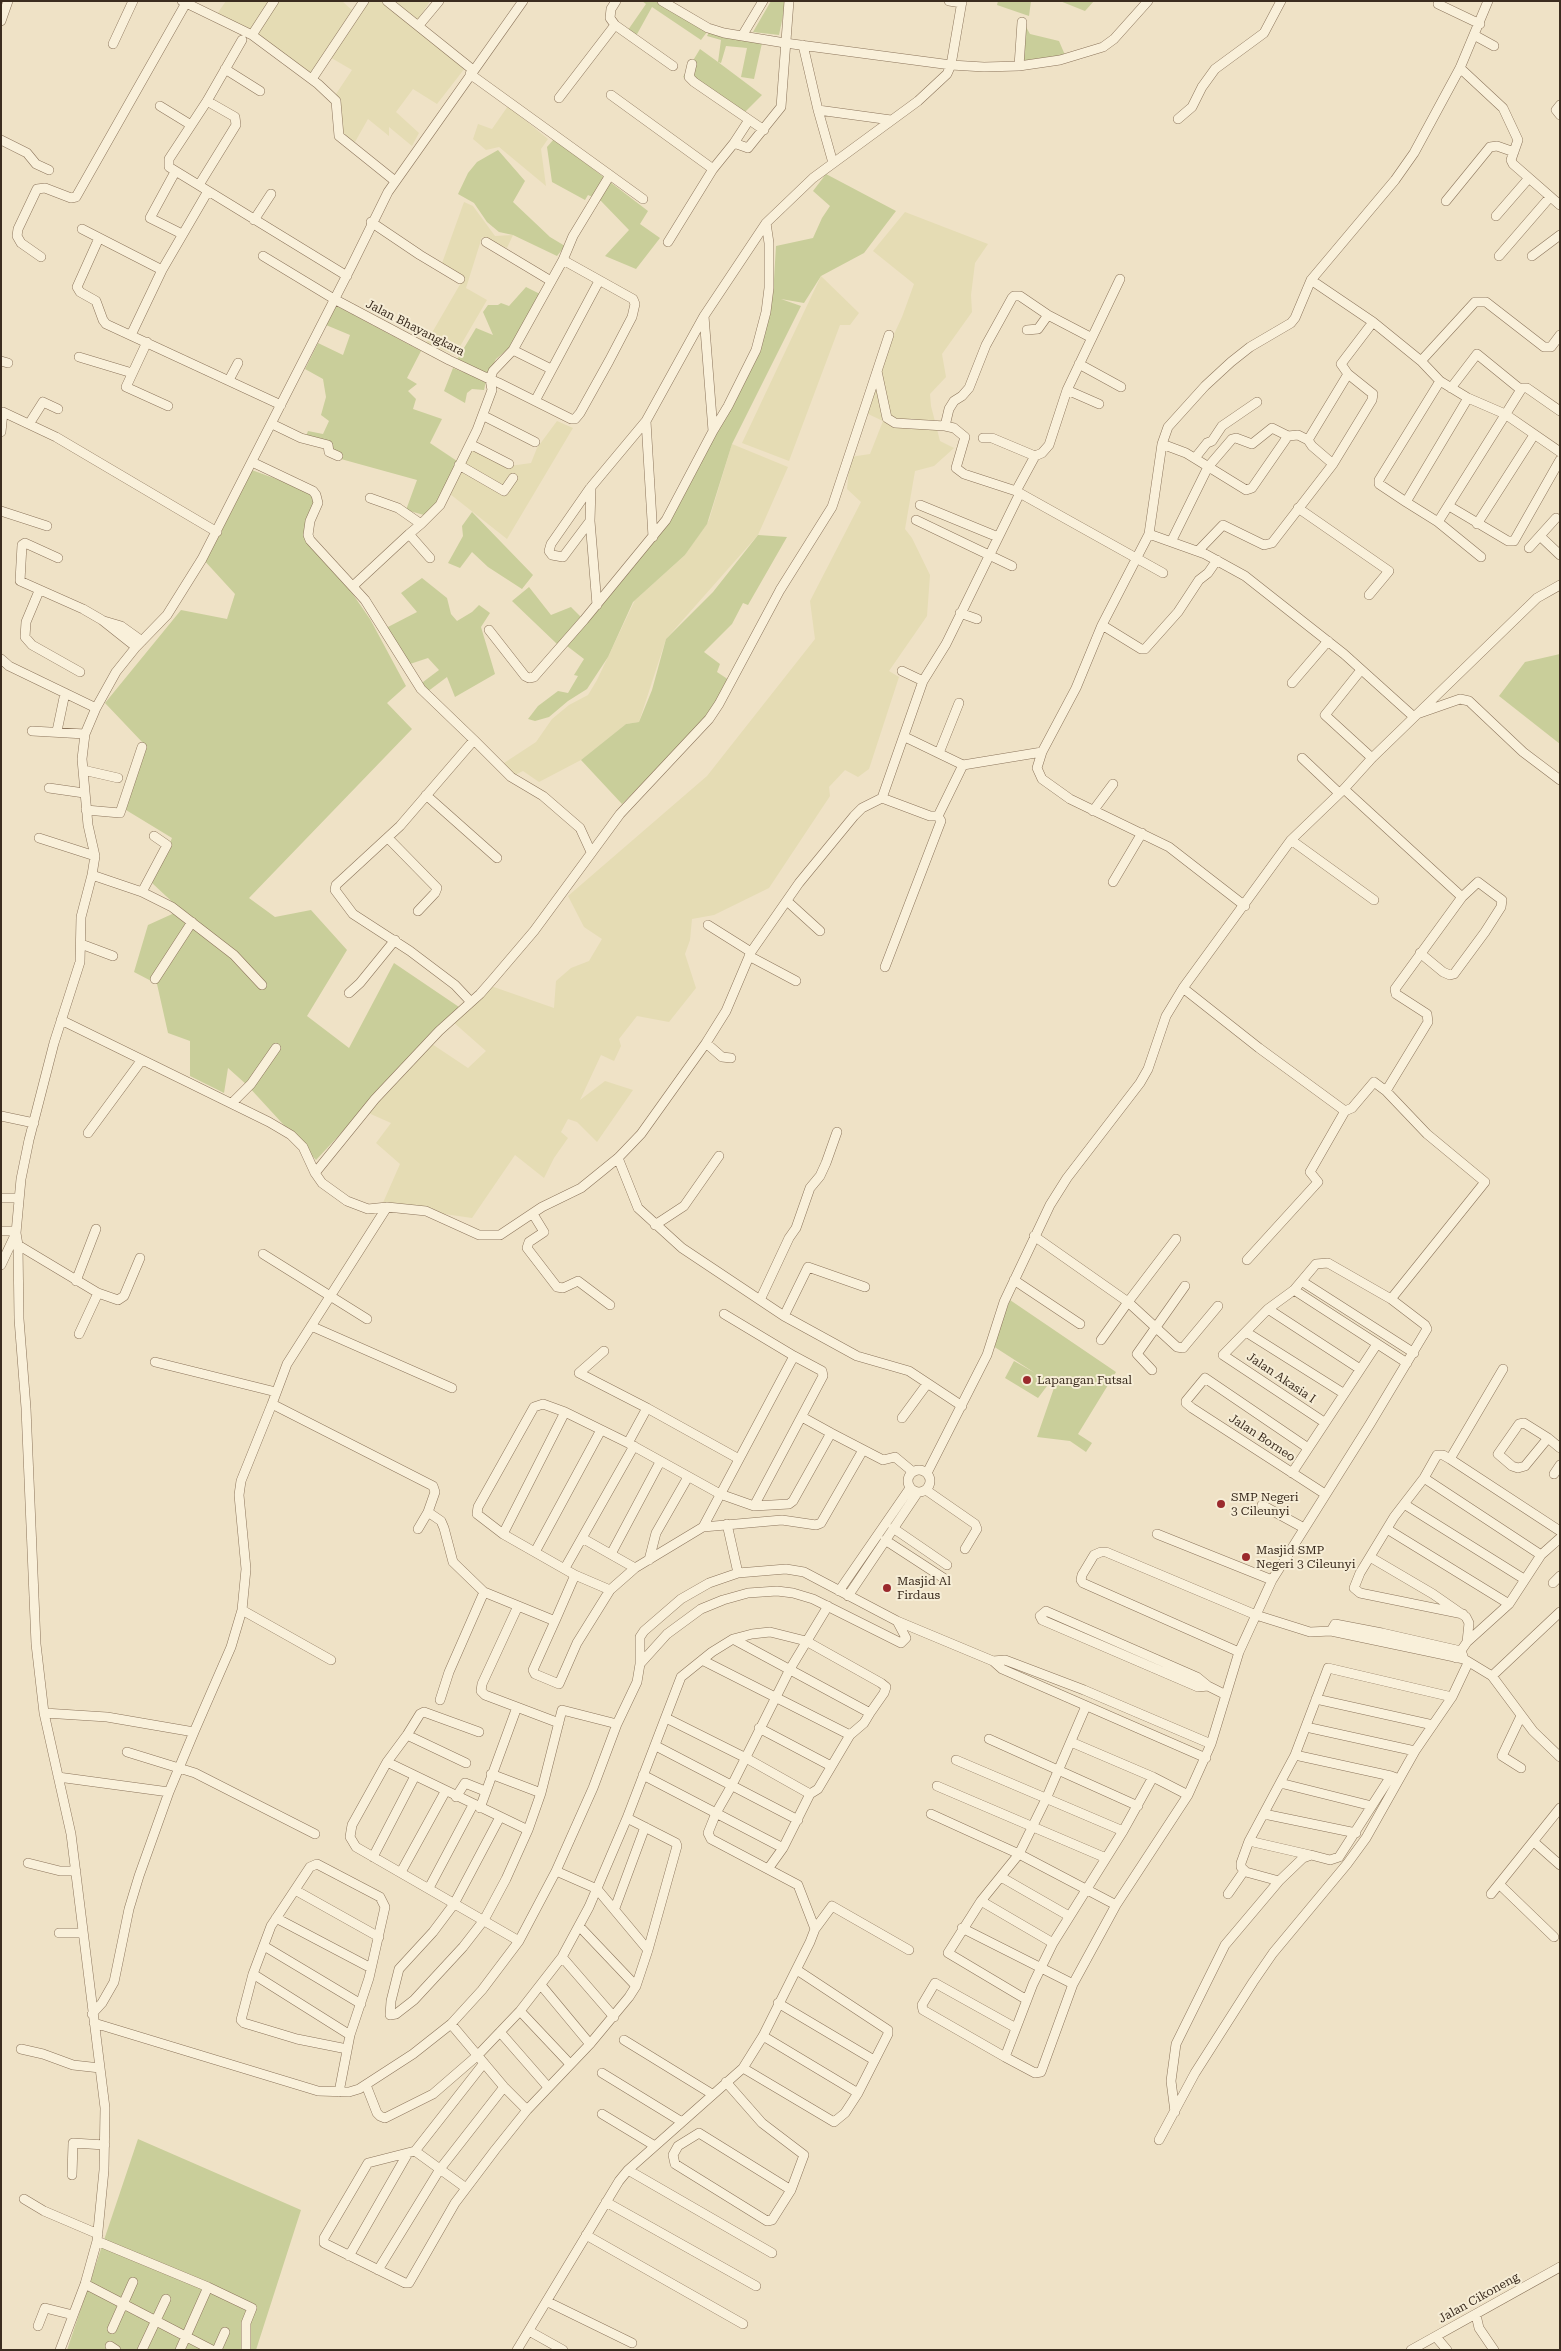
<!DOCTYPE html>
<html>
<head>
<meta charset="utf-8">
<style>
	body { margin:0 }
	#map { position:relative; width:1561px; height:2351px; overflow:hidden; background:#efe2c6; font-family:"Roboto Serif",serif }
	canvas { display:block }
	.frame { position:absolute; inset:0; border:2px solid #3b2c1f; pointer-events:none }
</style>
</head>
<body>
<div id="map">
<canvas width="1561" height="2351"></canvas>
<div class="frame"></div>
</div>
<script>
const ctx = document.querySelector('canvas').getContext('2d');
ctx.lineJoin = 'round';
function paint(path, color) { ctx.fillStyle = color; ctx.fill(path, 'evenodd'); }
const shape = rows => new Path2D(rows.map(r => 'M' + r).join(''));
function strokePath(path, color, width, dash) { ctx.strokeStyle = color; ctx.lineWidth = width; ctx.lineCap = dash ? 'butt' : 'round'; ctx.setLineDash(dash || []); ctx.stroke(path); }
function label(font, color, halo, rows, align = 'center') {
  ctx.font = font + ' "Roboto Serif",serif'; ctx.lineWidth = 4; ctx.setLineDash([]); ctx.textBaseline = 'middle'; ctx.strokeStyle = halo; ctx.fillStyle = color; for (const [text, x, y, turn = 0] of rows) {
    ctx.save(); ctx.translate(x, y); ctx.rotate((+turn || 0) * Math.PI / 180); ctx.textAlign = isNaN(turn) ? turn : align; if (halo) ctx.strokeText(text, 0, 0); ctx.fillText(text, 0, 0); ctx.restore();
  }
}
paint(shape([
	[226,1,342,1,353,11,314,75,253,33,217,14],
	[365,1,385,1,465,68,437,104,413,89,396,112,419,133,412,146,389,127,389,136,368,119,355,142,341,134,340,105,336,94,352,70,328,56],
	[394,1,430,1,418,20],
	[508,106,548,139,541,149,546,186,499,147,486,150,473,139,478,124,492,129],
	[464,202,473,206,495,236,513,235,507,248,482,237,466,288,487,300,455,355,426,343,462,281,441,266],
	[905,212,988,244,975,263,971,295,972,312,942,354,946,377,930,394,931,406,940,441,954,448,934,466,915,471,905,529,912,538,930,575,927,616,889,671,899,677,869,769,858,777,845,770,829,787,830,796,769,888,714,915,692,919,690,940,685,954,696,988,669,1022,637,1016,619,1039,621,1046,614,1061,601,1055,580,1100,605,1081,633,1090,597,1142,577,1122,568,1119,561,1132,568,1138,554,1158,544,1178,515,1155,472,1218,382,1205,400,1164,376,1143,391,1123,364,1111,429,1042,468,1068,486,1051,452,1021,488,985,554,1008,556,981,571,968,589,961,602,939,584,927,568,896,707,776,815,639,810,601,861,502,847,489,850,457,870,454,883,421,866,413,875,375,902,317,914,284,873,251],
	[821,276,859,313,850,325,840,325,789,461,742,443],
	[557,421,573,428,507,539,450,494,468,449,510,466,531,463,537,448],
	[732,444,788,467,758,535,666,639,639,722,626,724,581,760,539,782,523,771,515,775,501,765,536,742,552,719,569,705,588,695,597,680,635,600,685,555,709,520]
]), '#e5dcb4');
paint(shape([
	[642,1,656,1,707,32,701,40,652,7,636,36,628,30,646,4],
	[771,1,786,1,779,35,753,32],
	[998,1,1031,1,1029,16,997,5],
	[1060,1,1094,1,1085,11],
	[1026,27,1030,34,1059,41,1065,55,1022,64],
	[709,32,762,43,754,79,741,77,747,48,726,46,721,63,718,62,762,95,744,113,683,77,700,49,718,62,721,40,707,36],
	[554,139,648,211,640,224,660,238,636,269,605,256,629,230,601,201,588,195,585,200,552,182,547,147],
	[498,150,525,181,513,202,550,237,565,246,557,256,513,235,499,232,487,222,474,203,458,194,468,173,477,162],
	[826,174,896,211,864,253,821,276,804,303,781,299,801,306,732,444,707,524,685,555,633,602,608,657,587,689,568,701,549,717,535,721,528,719,538,706,558,691,568,693,578,676,574,675,584,659,567,646,572,633,675,505,752,358,770,296,773,296,776,246,813,238,822,218,830,206,813,191],
	[526,287,540,294,509,348,496,359,489,373,455,363,476,328,493,335,483,312,488,305,498,305,501,303,509,306],
	[335,305,421,351,407,378,417,384,408,391,416,399,413,409,442,419,430,443,457,461,436,503,424,515,406,510,417,480,330,456,328,444,305,439,308,431,323,434,329,421,321,415,326,397,323,379,305,369,318,343,343,355,350,335,326,325],
	[453,368,486,381,484,390,472,389,467,393,465,403,444,391],
	[249,469,312,492,318,504,307,528,370,619,406,686,387,703,412,729,249,898,275,917,311,910,347,950,307,1016,349,1048,394,963,459,1007,316,1160,247,1085,228,1068,224,1093,190,1076,190,1041,168,1033,157,984,134,972,148,925,181,910,152,883,172,838,126,810,143,743,105,703,181,610,227,619,235,594,202,558],
	[472,512,533,575,522,589,488,567,472,552,460,568,448,563,463,536,462,526],
	[758,535,787,537,748,605,743,603,732,624,704,652,720,664,717,672,729,680,714,712,622,804,581,760,626,724,639,722,652,690,666,639,713,592],
	[422,578,447,598,451,614,457,621,472,612,479,605,490,613,481,627,495,674,455,697,447,677,427,692,419,685,439,670,428,658,407,665,386,628,417,612,401,593],
	[529,587,551,615,571,607,581,617,557,644,512,601],
	[1560,654,1560,744,1499,696,1525,662],
	[1010,1300,1116,1372,1078,1434,1092,1443,1086,1452,1070,1441,1037,1437,1055,1385,1050,1382,1038,1398,1005,1378,1014,1361,1035,1373,993,1346],
	[138,2139,301,2210,256,2350,67,2350]
]), '#c9ce9a');
const minor = shape([
	[182,1,252,35,318,84,336,101,339,136,395,181],
	[387,1,473,70],
	[616,1,611,9,610,18,615,25,673,66],
	[662,1,708,28,724,33,785,43,951,65,984,67,1019,66,1060,60,1103,47,1114,39,1148,1],
	[949,1,962,3],
	[1438,4,1480,24],
	[1,21,8,1],
	[419,25,439,1],
	[252,35,274,1],
	[1474,35,1494,46],
	[742,36,763,1],
	[242,40,207,101,169,159,169,167,347,276],
	[113,44,133,1],
	[803,45,818,110,891,120],
	[692,64,689,77,694,82,764,130],
	[1019,66,1022,22],
	[1460,68,1503,108,1518,140,1511,160,1513,164,1560,205],
	[225,69,260,91],
	[470,74,643,199],
	[312,79,364,1],
	[611,95,713,169],
	[559,98,615,25],
	[1560,105,1556,110,1560,115],
	[160,106,191,125],
	[818,110,833,163],
	[1178,119,1192,107,1202,87,1215,69,1264,33,1281,1],
	[1,140,27,153,36,164,49,170],
	[734,143,749,120],
	[175,172,150,218,182,234],
	[199,185,236,125,235,117,207,101],
	[1446,201,1490,147,1497,146,1514,152],
	[1496,216,1529,178],
	[254,220,271,194],
	[371,222,420,255,460,279],
	[82,229,162,270],
	[99,238,77,287,80,292,96,301,103,320,106,324,281,405],
	[486,242,551,281],
	[668,242,713,169,734,143,748,148,781,107,789,1],
	[263,256,334,299,449,360,485,377,490,379,499,383,571,419,575,419,580,413,609,361,632,317,635,304,633,299,563,260,513,350,493,371,490,379,492,390,477,430,440,505,421,524],
	[1499,256,1550,197],
	[1532,256,1560,235],
	[41,257,21,243,17,236,18,229,37,189,45,188,71,198,76,197,186,3],
	[563,260,573,236,610,175],
	[1311,280,1373,322,1421,361,1440,381,1468,398,1505,414,1560,452],
	[704,316,713,431],
	[1027,330,1038,329,1048,315],
	[131,335,162,270,208,191],
	[1092,338,1048,315,1020,296,1014,296,1012,298,986,345,969,388,962,396,954,401,949,409,945,426,954,428,965,437,956,468,964,474,1016,491,1163,573],
	[147,342,126,387,168,406],
	[513,350,551,369],
	[79,357,132,373],
	[1,361,8,363],
	[1421,361,1475,302,1486,302,1544,347,1551,347,1560,335],
	[1079,364,1121,387],
	[877,371,887,418,895,423,945,426],
	[229,380,238,363],
	[1440,381,1379,480,1379,484,1406,502,1468,398],
	[1451,388,1477,354,1520,389],
	[1067,390,1099,404],
	[535,401,599,281],
	[484,416,535,442],
	[646,421,653,537],
	[29,424,43,402,58,409],
	[272,424,301,438,328,445,329,452,338,456],
	[1,432,3,412,56,437,217,532],
	[983,438,992,438,1035,456],
	[470,444,509,464],
	[1162,444,1186,453,1246,490,1252,488,1288,436,1298,435,1308,440],
	[1195,458,1207,443,1212,441,1222,426,1257,402],
	[252,462,313,491,316,495,318,503,310,521,308,535,310,540,365,600,421,689,474,740,400,826,336,885,335,890,353,914,410,951,455,985,471,1002],
	[1333,464,1372,400,1373,394,1348,374,1341,364,1373,322],
	[459,465,504,491,513,478],
	[590,488,551,544,549,551,552,555,563,557,590,521],
	[1016,491,1035,456,1042,453,1049,445,1067,390,1120,279],
	[370,498,398,508,421,524,409,534],
	[1406,502,1438,522,1522,388,1527,388,1560,411],
	[920,505,998,537],
	[1449,506,1508,541,1514,541,1560,460],
	[1298,508,1389,571,1369,595],
	[1,511,47,526],
	[916,520,1012,566],
	[1438,522,1481,557],
	[1477,524,1534,435],
	[1149,534,1205,554,1245,576,1344,654,1414,717],
	[1540,536,1560,555],
	[1172,540,1208,467,1232,439,1236,438,1252,444,1272,428,1288,436],
	[1529,548,1556,518],
	[1198,551,1223,525,1264,545,1272,543,1333,464,1312,446,1308,440,1348,374],
	[58,558,25,543,22,545,20,581,83,609,102,620,136,647],
	[353,586,409,534,430,558],
	[39,591,26,622,25,637,32,645,80,672],
	[597,605,590,521,591,487,646,421,704,316,766,223,813,178,918,101,947,74,951,65,962,1],
	[960,613,977,619],
	[104,621,121,626,142,641],
	[1102,625,1141,649,1145,649,1178,612,1199,580,1208,573,1217,560],
	[489,630,525,676,529,678,534,677,584,620,666,520,713,431,728,406,756,350,766,312,769,288,769,243,766,223],
	[1,659,9,666,96,708],
	[1361,670,1325,715,1372,758],
	[902,671,923,681],
	[1292,683,1328,641],
	[1417,714,1460,699,1469,701,1523,752,1560,780],
	[32,731,85,734],
	[57,731,65,693],
	[905,737,963,765],
	[474,740,511,777,543,796,580,828,591,852],
	[939,753,959,703],
	[1302,758,1339,793],
	[83,770,118,778],
	[49,788,84,793],
	[1344,789,1462,897,1478,882,1502,900,1501,907,1485,932,1454,974,1450,975,1443,972,1420,953],
	[426,795,497,858],
	[882,798,930,816,938,816,963,765,1042,752],
	[86,810,120,813,142,747],
	[1093,811,1113,784],
	[39,838,95,856],
	[388,838,437,888,435,893,418,911],
	[1291,840,1374,900],
	[92,875,142,892,172,907,234,955,262,985],
	[1113,882,1142,833],
	[142,892,167,845,154,836],
	[787,901,820,931],
	[1245,906,1169,847,1070,799,1042,779,1037,768,1042,752,1076,688,1102,625,1149,534,1162,444,1168,427,1205,386,1231,362,1250,347,1291,323,1295,318,1311,280,1395,180,1414,153,1460,68,1488,1],
	[708,925,751,952],
	[81,944,113,956],
	[749,956,796,981],
	[885,967,941,821,938,816],
	[155,979,192,922],
	[1183,988,1259,1048,1345,1111,1352,1108,1374,1082,1386,1091,1428,1022,1427,1014,1396,994,1395,989,1462,897],
	[349,993,360,983,395,940],
	[61,1020,269,1122,291,1135,303,1147,315,1173,322,1183,347,1201,368,1209,387,1207,426,1211,479,1235,500,1235,542,1207,581,1188,618,1158,641,1134,706,1043,726,1011,751,952,799,883,854,816,862,808,882,798,923,681,946,644,1020,493],
	[706,1043,722,1057,731,1058],
	[1386,1091,1427,1134,1485,1182,1391,1299],
	[232,1103,251,1084,276,1048],
	[1,1116,34,1123],
	[88,1133,141,1061],
	[618,1158,638,1208,682,1248,784,1316,857,1356,909,1371,962,1406],
	[315,1173,375,1099,439,1031,480,994,494,978,534,931,620,814,709,719,719,704,780,590,832,507,889,335],
	[1,1198,19,1198],
	[387,1207,287,1364,272,1404,433,1486,435,1492,428,1512,441,1521,444,1528,453,1562,484,1592,555,1621,575,1575],
	[533,1214,544,1232,529,1242,527,1248,557,1287,563,1288,578,1281,610,1305],
	[655,1225,684,1206,719,1156],
	[1,1231,16,1231],
	[1034,1236,1128,1302,1176,1239],
	[18,1245,98,1293,118,1300,124,1296,140,1258],
	[263,1254,367,1319],
	[1247,1260,1318,1182,1310,1172,1345,1111],
	[1,1265,16,1233],
	[1014,1280,1080,1324],
	[76,1281,96,1229],
	[1303,1282,1414,1353],
	[760,1300,789,1238,796,1228,810,1188,820,1176,826,1163,837,1132],
	[1268,1309,1294,1290,1407,1363],
	[784,1316,808,1267,865,1287],
	[311,1326,452,1388],
	[1246,1332,1343,1393],
	[79,1334,98,1293],
	[1101,1340,1128,1302,1177,1347,1183,1348,1218,1306],
	[604,1351,579,1373,647,1408,739,1459],
	[155,1362,276,1392],
	[1152,1370,1137,1354,1185,1286],
	[902,1418,927,1384],
	[1324,1422,1223,1355,1268,1309,1360,1369],
	[831,1433,883,1460,895,1457,913,1472],
	[1548,1438,1524,1423,1519,1424,1498,1454,1512,1466,1518,1468,1525,1466,1548,1438,1560,1448],
	[628,1443,647,1408],
	[1308,1448,1205,1378,1186,1401,1186,1403,1192,1408,1325,1494],
	[1450,1459,1503,1369],
	'908 1481a11 11 0 1 1 22 0a11 11 0 1 1-22 0Z',
	[927,1473,987,1355,1004,1302,1050,1205,1067,1178,1140,1083,1148,1069,1166,1016,1183,988,1291,840,1344,789,1372,758,1537,598,1560,585],
	[1292,1473,1377,1344],
	[1554,1474,1560,1465],
	[1424,1478,1541,1555],
	[926,1490,975,1524,977,1529,965,1549],
	[1404,1504,1524,1579],
	[1262,1505,1304,1528],
	[754,1506,789,1504,793,1501,831,1433,802,1417],
	[727,1524,738,1573],
	[703,1527,794,1356,724,1314],
	[893,1528,947,1565],
	[418,1529,428,1512],
	[1387,1529,1509,1604],
	[503,1534,565,1412],
	[582,1538,635,1568],
	[885,1540,945,1579],
	[535,1552,601,1430],
	[611,1554,660,1462],
	[1370,1557,1433,1594,1466,1617,1469,1623,1467,1642],
	[649,1560,656,1533,688,1477],
	[565,1568,634,1446],
	[1272,1580,1370,1424,1427,1329,1425,1325,1391,1299,1328,1263,1316,1264,1294,1290],
	[1553,1583,1560,1576],
	[610,1590,635,1568,703,1527,782,1520,816,1525,821,1523,863,1450],
	[839,1591,910,1488],
	[848,1596,918,1492],
	[518,1606,482,1684,481,1691,485,1695,559,1723],
	[242,1610,246,1569,239,1495,241,1481,272,1404],
	[1463,1614,1360,1593,1354,1588,1360,1573,1394,1517,1424,1478,1437,1455,1443,1455,1450,1459,1560,1531],
	[555,1621,533,1670,535,1674,559,1684,577,1643,610,1590,575,1575,503,1534,477,1514,478,1507,534,1407,543,1404,565,1412,628,1443,720,1494,754,1506,823,1376,822,1371,794,1356],
	[1331,1631,1335,1624,1382,1633,1461,1651,1463,1656],
	[770,1632,806,1641,881,1683,886,1687,884,1693,870,1713,733,1639,752,1634,770,1632],
	[1239,1652,1083,1583,1081,1580,1082,1575,1094,1555,1101,1552,1106,1552,1256,1615,1310,1632,1331,1631,1464,1659,1492,1676,1533,1731,1560,1757],
	[1456,1658,1467,1642,1509,1604,1541,1555,1560,1538],
	[702,1660,850,1735],
	[993,1661,1005,1660,1084,1690,1211,1744],
	[640,1664,667,1634,701,1609,723,1600,748,1593,777,1591,793,1593,813,1599,901,1643,906,1638,897,1621],
	[1492,1676,1560,1612],
	[1208,1686,1198,1687,1042,1620,1040,1616,1046,1611,1197,1677,1208,1686,1226,1695],
	[1316,1699,1433,1725],
	[440,1700,449,1672,484,1592],
	[44,1713,107,1717,194,1732,231,1647,242,1610,331,1660],
	[666,1718,746,1758,810,1794],
	[1306,1727,1415,1751],
	[759,1728,831,1766],
	[479,1732,424,1712,420,1714,407,1735,387,1762,352,1825,350,1837,356,1847,519,1941],
	[407,1735,466,1763],
	[989,1739,1138,1806],
	[1071,1742,1153,1777,1188,1795],
	[656,1746,798,1820],
	[127,1752,195,1773,315,1834],
	[1295,1755,1391,1776],
	[956,1760,1123,1831],
	[387,1762,528,1830],
	[1521,1768,1502,1756,1521,1716],
	[491,1774,541,1793],
	[643,1775,783,1848],
	[58,1777,169,1792],
	[1280,1783,1372,1806],
	[937,1786,1106,1858],
	[456,1797,465,1783,485,1791],
	[480,1808,517,1707],
	[931,1814,1019,1854,1116,1905],
	[1264,1814,1356,1833],
	[500,1817,454,1904,433,1932,399,1969,391,2001,390,2015,396,2014,414,2000,463,1947,484,1920,506,1879,528,1830,541,1793,562,1710,617,1724],
	[1249,1841,1310,1855],
	[1534,1842,1560,1865],
	[373,1857,415,1776],
	[28,1863,60,1871,76,1871],
	[768,1869,783,1848,810,1794,818,1789,850,1735,864,1723,870,1713],
	[556,1871,597,1889,648,1950],
	[401,1872,445,1792],
	[1001,1877,1069,1916],
	[1279,1881,1246,1872,1241,1867,1241,1863,1249,1841,1295,1755,1328,1668,1452,1697],
	[1499,1884,1554,1937],
	[429,1888,473,1805],
	[295,1890,379,1937],
	[1228,1894,1244,1871],
	[1491,1894,1560,1808],
	[981,1901,1053,1943],
	[615,1908,645,1827],
	[276,1918,371,1968],
	[579,1926,636,1986],
	[962,1928,1073,1984],
	[815,1929,832,1906,909,1950],
	[59,1933,83,1933],
	[264,1946,361,2004],
	[562,1957,614,2017],
	[253,1974,350,2035],
	[541,1985,590,2044],
	[1027,2000,948,1953,981,1901,1019,1854,1046,1799,1086,1706],
	[778,2003,874,2060],
	[520,2011,570,2064],
	[92,2014,102,2003,114,1982,129,1909,139,1876,169,1792,194,1732],
	[94,2023,318,2091,349,2092,359,2089,413,2054,451,2024,482,1990,519,1941,556,1871,593,1788,617,1724,637,1682,640,1664,640,1637,644,1631,681,1599,709,1583,738,1573,786,1569,804,1572,897,1621,993,1661,1002,1669,1206,1758],
	[451,2024,504,2087,527,2110],
	[1016,2028,935,1983,922,2005,923,2010,1005,2057,1035,2073,1041,2072,1073,1984,1116,1905,1188,1795,1211,1744,1239,1652,1272,1580,1157,1534],
	[500,2032,548,2087],
	[763,2036,858,2093],
	[624,2040,712,2094],
	[21,2049,43,2054,73,2065,100,2068],
	[1005,2057,1033,1984,1053,1943,1123,1831,1153,1777],
	[484,2063,415,2151,368,2163,324,2238,324,2243,405,2283,409,2283,455,2203,495,2150,527,2110,590,2044,629,1997,636,1986,648,1950,677,1846,676,1843,627,1818,681,1677,712,1652,733,1639],
	[743,2068,834,2122,845,2113,858,2093,888,2034,888,2030,797,1970],
	[602,2073,682,2122],
	[726,2082,762,2123,804,2155,791,2190,699,2133,678,2146,673,2155,675,2164,767,2221,772,2220,791,2190],
	[366,2085,377,2113,380,2116,385,2118,433,2094,478,2055,520,2011,562,1957,589,1907,627,1818],
	[339,2092,350,2035,369,1978,385,1907,380,1897,317,1864,310,1867,271,1926,253,1974,241,2020,244,2023,297,2039,347,2049],
	[1175,2112,1171,2081,1176,2044,1225,1945,1279,1881,1303,1858,1311,1855,1330,1860,1339,1857,1391,1776,1399,1779],
	[602,2114,655,2146],
	[1159,2140,1195,2073,1253,1982,1273,1953,1347,1864,1366,1838,1415,1751,1452,1697,1468,1663],
	[415,2151,466,2188],
	[628,2170,772,2253],
	[72,2175,73,2143,105,2145],
	[24,2199,44,2211,98,2234],
	[606,2202,756,2286],
	[586,2235,743,2324],
	[97,2241,208,2287,252,2308,246,2323,246,2350],
	[349,2256,408,2153],
	[378,2270,440,2169,504,2087],
	[85,2284,212,2350],
	[548,2302,632,2343],
	[1476,2315,1479,2328,1494,2350],
	[38,2326,45,2308,73,2315],
	[112,2329,133,2282],
	[529,2331,563,2350],
	[1436,2337,1447,2350],
	[110,2346,116,2350],
	[60,2350,85,2284,97,2241,104,2170,105,2108,71,1834,44,1713,36,1644,26,1408,19,1319,18,1245,16,1233,21,1179,29,1140,54,1043,80,962,81,917,92,875,95,856,88,825,82,759,85,734,96,708,116,672,136,647,167,615,202,559,352,265,388,192,523,1],
	[142,2350,166,2299],
	[180,2350,208,2287],
	[217,2350,225,2332],
	[517,2350,619,2181,628,2170,743,2068,763,2036,810,1942,815,1929,798,1885,711,1839,708,1833,716,1813,732,1785,790,1669,828,1606],
	[1411,2350,1560,2267]
]);
strokePath(minor, '#8b745b', 10);
strokePath(minor, '#f9f0da', 9);
for (const [x, y, r, color] of [
	[1027,1380,5,"#9b2a2d"],
	[1221,1504,5,"#9b2a2d"],
	[1246,1557,5,"#9b2a2d"],
	[887,1588,5,"#9b2a2d"]
]) { const dot = new Path2D(); dot.arc(x, y, r, 0, 2 * Math.PI); ctx.fillStyle = color; ctx.fill(dot); strokePath(dot, '#f6edd6', 2); }
label('12px', '#3b2c1f', '#f6edd6', [
	["Jalan Bhayangkara",415,328,27],
	["Jalan Akasia I",1281,1378,34],
	["Jalan Borneo",1262,1438,33],
	["Jalan Cikoneng",1479,2298,-29]
]);
label('12px', '#3b2c1f', '#f6edd6', [
	["Lapangan Futsal",1037,1380],
	["SMP Negeri",1231,1497],
	["3 Cileunyi",1231,1511],
	["Masjid SMP",1256,1550],
	["Negeri 3 Cileunyi",1256,1564],
	["Masjid Al",897,1581],
	["Firdaus",897,1595]
], 'left');
</script>
</body>
</html>
